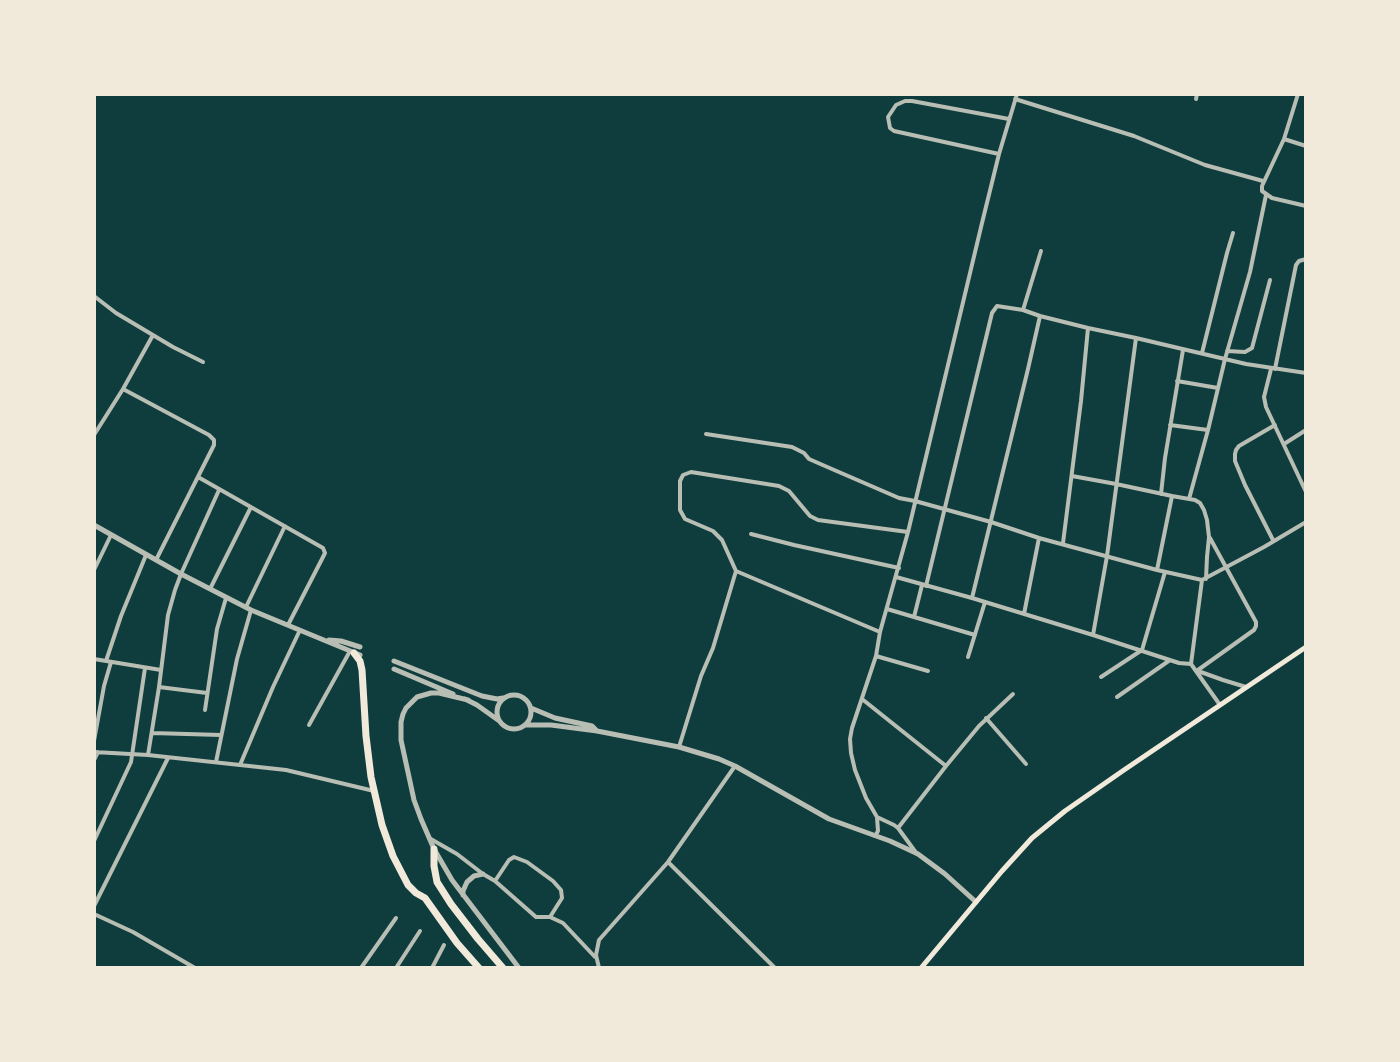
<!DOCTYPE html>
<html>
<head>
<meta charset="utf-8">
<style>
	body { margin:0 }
	#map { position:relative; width:1400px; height:1062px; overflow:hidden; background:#0f3d3e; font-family:"Fira Sans Condensed",sans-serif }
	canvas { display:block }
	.frame { position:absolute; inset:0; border:96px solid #f1e9da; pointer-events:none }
</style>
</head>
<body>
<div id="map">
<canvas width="1400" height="1062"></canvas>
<div class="frame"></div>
</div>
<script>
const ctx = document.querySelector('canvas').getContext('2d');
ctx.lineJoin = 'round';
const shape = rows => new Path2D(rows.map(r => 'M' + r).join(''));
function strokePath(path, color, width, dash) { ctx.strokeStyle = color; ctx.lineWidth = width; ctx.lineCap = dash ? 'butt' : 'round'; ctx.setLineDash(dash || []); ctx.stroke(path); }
strokePath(shape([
	[1015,99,1134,136,1205,165,1263,181],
	[1196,99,1197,94],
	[1284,139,1298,94],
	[1306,146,1284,139,1262,186,1262,191,1272,198,1306,206],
	[999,154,894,131,890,128,888,117,896,105,905,101,912,101,1009,119],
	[94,296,116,313,173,347,203,362],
	[1023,310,1041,251],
	[1227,351,1245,352,1252,348,1270,280],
	[1202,353,1227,253,1233,233],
	[1271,369,1264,397,1266,407,1306,492],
	[1275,369,1296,265,1299,261,1306,259],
	[1177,381,1218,388],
	[123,389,209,435,214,440,214,445,156,560],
	[1170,425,1208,430],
	[706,434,792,447,804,453,809,459,825,466,899,498,915,501,991,522,1039,538,1157,570,1202,580,1264,547,1306,522],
	[94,435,123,389,153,335],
	[1284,444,1306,430],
	[1072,476,1116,484,1172,496],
	[198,477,323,548,325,553,322,559,288,625],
	[1161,494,1165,458,1183,350],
	[1189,499,1208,430,1225,359,1250,272,1266,195],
	[751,534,794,545,899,568],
	[1273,540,1245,485,1235,461,1235,454,1236,450,1239,446,1275,425],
	[1063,543,1081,401,1088,328],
	[94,570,111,535],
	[1157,570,1172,496,1195,500,1200,503,1204,510,1207,520,1209,537,1207,557,1206,579],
	[736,571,880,632],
	[896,577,972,598,1093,635,1179,663,1191,664],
	[1202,580,1191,664,1220,705],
	[926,586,992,313,997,306,1023,310,1040,316,1088,328,1136,338,1246,364,1306,373],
	[210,589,251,507],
	[972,598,1028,369,1040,316],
	[246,607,285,526],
	[887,609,975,635],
	[1024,614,1039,538],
	[914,617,922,585],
	[1093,635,1107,556,1136,338],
	[876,656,928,671],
	[968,657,985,602],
	[94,659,161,670],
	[106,661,121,616,146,555],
	[1198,670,1254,630,1256,626,1256,622,1210,538],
	[1198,671,1223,680,1246,687],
	[1101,677,1142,650,1165,572],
	[159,687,207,693],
	[1117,697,1170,660],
	[862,699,946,766],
	[205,710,217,629,226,598],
	[986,718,1026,764],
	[309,725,350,651],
	[152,733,221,735],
	[94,741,104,686,111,662],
	[679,747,701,676,713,648,736,571,722,540,713,531,685,519,680,510,680,481,683,475,691,472,779,486,789,491,810,516,818,520,908,532],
	[94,752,148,755,286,770,374,791],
	[148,755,159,687,168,615,175,590,181,574,219,490],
	[94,760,98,752],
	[216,762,237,659,251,610],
	[240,765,273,687,300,630],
	[877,817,894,825,898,828,917,854],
	[898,828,946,766,979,726,1013,694],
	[875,836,878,831,877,817,866,798,855,770,851,753,850,739,852,728,876,656,880,632,908,532,982,223,999,154,1017,94],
	[429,838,457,854,483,874,495,881,536,917,550,917,563,923,595,957],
	[94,841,131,762,145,668],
	[668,862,775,968],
	[495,881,509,860,514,857,527,862,553,881,561,890,562,898,550,917],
	[94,906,168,758],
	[94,914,133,932,195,968],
	[361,968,396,918],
	[396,968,420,931],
	[432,968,444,945],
	[599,968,596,955,599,940,668,862,735,766]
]), '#b8beb3', 4);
strokePath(shape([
	[94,525,181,574,251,610,360,655],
	[329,640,341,641,360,647],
	[394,661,482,696,497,699,503,698],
	[394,669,453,694],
	'497 712a17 17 0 1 1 34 0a17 17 0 1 1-34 0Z',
	[465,699,477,705,498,720],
	[468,700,439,693,431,693,417,697,406,708,403,714,401,722,401,740,414,800,421,819,434,849,452,880,519,968],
	[531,708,555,718,592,726,597,731],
	[525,725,551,725,597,731,679,747,719,759,735,766,829,819,890,841,918,854,945,874,976,902],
	[463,895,463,891,467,882,474,876,483,874]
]), '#b8beb3', 5);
strokePath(shape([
	[921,968,1002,871,1032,838,1065,811,1124,770,1306,647]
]), '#f1e9da', 5);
strokePath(shape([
	[354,653,360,661,362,670,366,736,371,777,382,825,393,856,408,885,416,893,425,898,457,943,479,968],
	[434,849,434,866,437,882,451,904,478,939,503,968]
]), '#f1e9da', 7);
</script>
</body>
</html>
